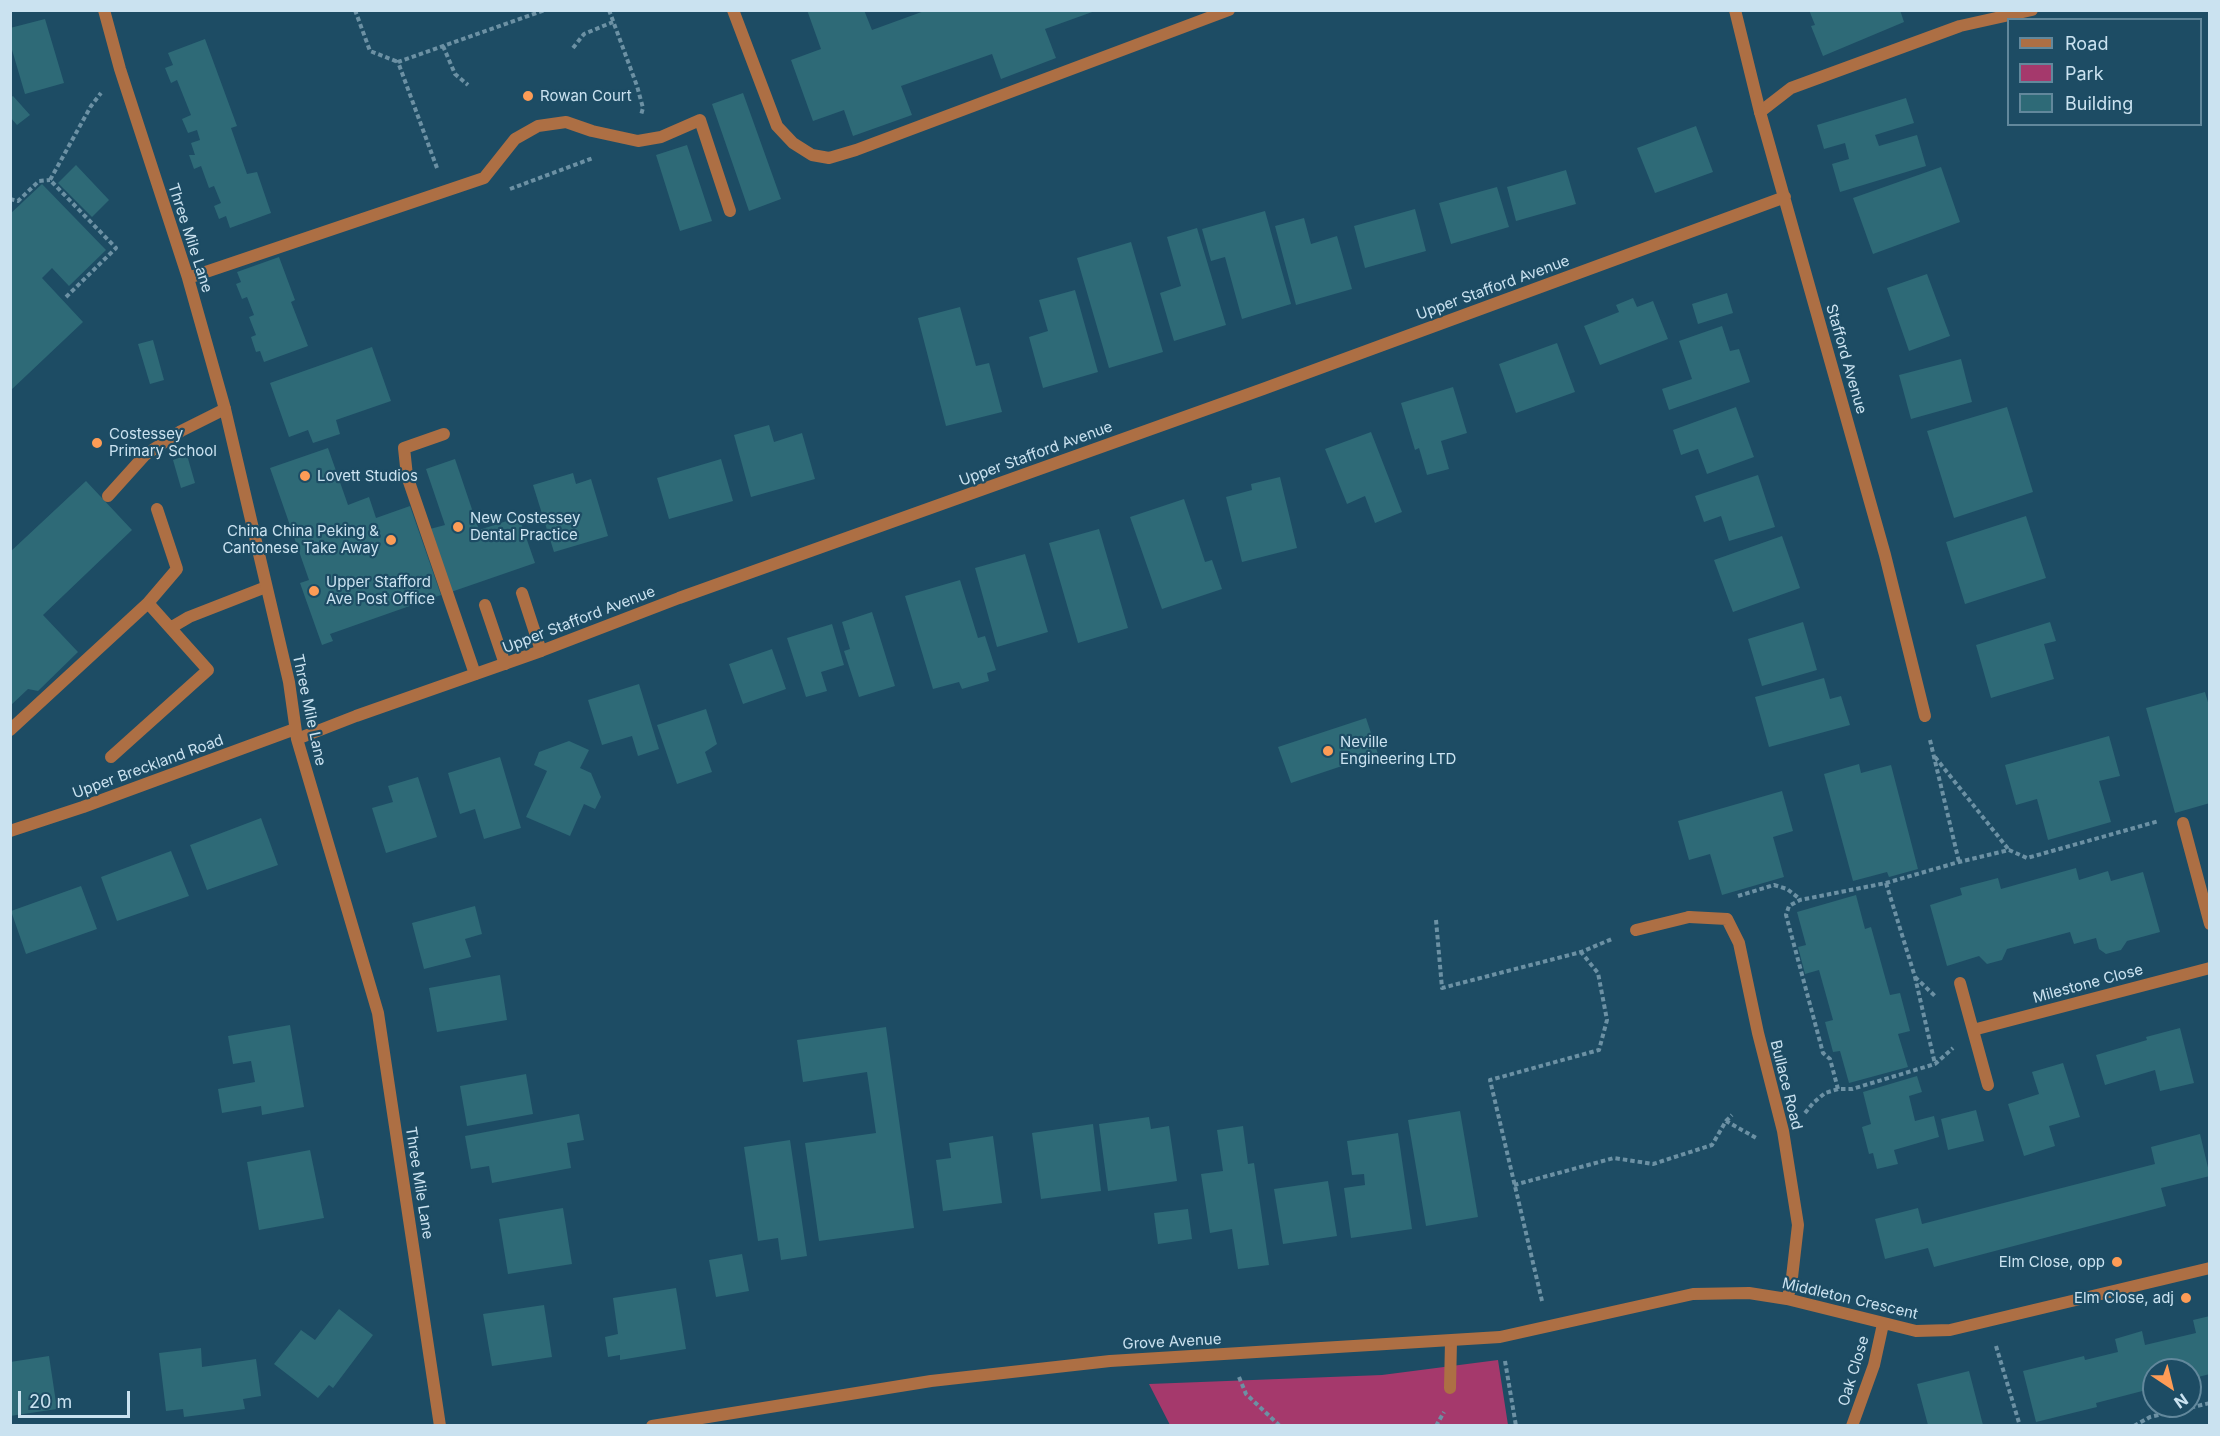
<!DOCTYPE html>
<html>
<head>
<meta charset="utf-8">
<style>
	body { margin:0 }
	#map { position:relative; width:2220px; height:1436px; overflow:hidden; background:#1d4c64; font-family:Inter,sans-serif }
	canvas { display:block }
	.frame { position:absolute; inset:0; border:12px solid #cae2f0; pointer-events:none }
	.legend { position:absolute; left:2007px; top:18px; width:195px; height:108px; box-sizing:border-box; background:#1d4c64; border:2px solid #62889c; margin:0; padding:8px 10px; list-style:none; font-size:18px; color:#cae2f0 }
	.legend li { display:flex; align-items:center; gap:12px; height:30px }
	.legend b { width:30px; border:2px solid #62889c }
	.north { position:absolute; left:2142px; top:1358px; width:60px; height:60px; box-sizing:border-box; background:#1d4c64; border:2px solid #62889c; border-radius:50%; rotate:145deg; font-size:16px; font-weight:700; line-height:24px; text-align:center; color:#cae2f0 }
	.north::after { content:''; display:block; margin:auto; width:21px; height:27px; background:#fd9c56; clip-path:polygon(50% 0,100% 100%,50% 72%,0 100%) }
	.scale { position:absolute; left:18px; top:1391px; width:112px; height:27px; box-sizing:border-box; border:3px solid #cae2f0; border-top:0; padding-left:8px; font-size:18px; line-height:21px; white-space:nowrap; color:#cae2f0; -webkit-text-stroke:4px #1d4c64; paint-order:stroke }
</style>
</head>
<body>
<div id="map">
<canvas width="2220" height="1436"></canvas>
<div class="frame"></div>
<ul class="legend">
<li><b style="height:8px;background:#ad6f44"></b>Road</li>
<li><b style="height:16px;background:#a5396c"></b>Park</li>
<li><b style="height:16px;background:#2e6a77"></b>Building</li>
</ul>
<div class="north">N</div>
<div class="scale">20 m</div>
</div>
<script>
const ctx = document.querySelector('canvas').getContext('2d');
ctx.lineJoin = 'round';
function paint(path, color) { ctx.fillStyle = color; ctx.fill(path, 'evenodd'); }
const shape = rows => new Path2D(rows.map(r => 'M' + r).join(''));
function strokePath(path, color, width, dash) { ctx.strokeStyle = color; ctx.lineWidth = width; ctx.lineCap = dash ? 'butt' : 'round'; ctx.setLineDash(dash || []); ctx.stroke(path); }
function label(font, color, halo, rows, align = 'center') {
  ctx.font = font + ' Inter,sans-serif'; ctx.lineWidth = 4.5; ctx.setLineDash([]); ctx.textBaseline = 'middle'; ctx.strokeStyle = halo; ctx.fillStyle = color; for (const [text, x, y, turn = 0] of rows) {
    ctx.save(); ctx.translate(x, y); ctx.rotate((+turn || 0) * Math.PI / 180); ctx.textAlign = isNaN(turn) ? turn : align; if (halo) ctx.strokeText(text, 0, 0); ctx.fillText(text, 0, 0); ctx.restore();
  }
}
paint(shape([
	[1498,1360,1508,1425,1170,1425,1149,1384,1382,1375]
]), '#a5396c');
paint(shape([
	[807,10,864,10,872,30,927,10,1095,11,1045,29,1056,58,1001,79,992,54,901,86,912,115,853,136,844,110,813,121,791,60,821,49],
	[1809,10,1900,10,1904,22,1823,56,1811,26,1815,25],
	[45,19,64,83,25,94,10,43,10,28],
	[205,39,237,126,231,128,247,174,257,172,271,213,230,228,226,216,219,219,214,206,221,203,214,186,209,188,201,166,194,169,189,155,195,155,191,143,200,140,197,130,188,133,182,119,191,115,177,80,171,83,165,68,173,65,168,53],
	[743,93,781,199,749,211,712,104],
	[13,96,30,115,17,125,10,117,10,98],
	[1906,98,1914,123,1875,135,1879,146,1917,135,1926,166,1840,192,1832,164,1849,159,1845,143,1824,149,1817,125],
	[1696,126,1713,172,1655,193,1637,148],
	[687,145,712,221,680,231,656,155],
	[76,165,109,200,92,217,58,183],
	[1941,167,1960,222,1873,254,1853,198],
	[1566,170,1576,204,1516,221,1507,187],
	[42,184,106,250,69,286,52,268,42,278,83,322,10,391,10,214],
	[1497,187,1509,227,1451,244,1439,203],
	[1415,209,1426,251,1365,268,1354,226],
	[1265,211,1291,304,1242,319,1225,257,1211,261,1202,229],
	[1304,218,1311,244,1337,236,1352,289,1296,305,1275,226],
	[1197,228,1226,325,1174,341,1160,293,1181,286,1167,237],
	[1131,242,1163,352,1109,368,1077,258],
	[279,257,295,300,291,302,308,346,264,362,260,351,256,352,251,337,256,335,249,317,254,315,247,297,242,299,236,284,241,282,237,272],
	[1927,274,1950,336,1909,351,1887,288],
	[1075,290,1098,372,1043,388,1029,337,1048,331,1039,300],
	[1727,293,1733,313,1698,324,1692,304],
	[1633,298,1637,307,1653,301,1668,339,1600,365,1584,326,1619,312,1616,305],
	[960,307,976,366,989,363,1002,412,946,426,918,318],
	[1722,326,1730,351,1739,349,1750,382,1669,410,1662,389,1692,379,1679,341],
	[153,340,164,380,150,384,138,344],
	[1557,343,1575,392,1516,413,1499,364],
	[372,347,391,401,336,420,340,434,313,443,308,430,289,437,270,383],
	[1961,359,1972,402,1911,419,1899,375],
	[1453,387,1467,433,1441,441,1449,469,1427,475,1419,448,1415,450,1401,403],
	[1736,407,1754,457,1707,474,1698,449,1681,455,1673,430],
	[2007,407,2033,492,1954,518,1927,431],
	[769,425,774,442,802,433,815,479,751,497,734,435],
	[1371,432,1402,512,1375,523,1365,496,1347,504,1325,449],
	[328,448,348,505,369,497,376,518,410,506,441,595,330,634,333,641,322,645,300,583,309,580,270,468],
	[187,455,195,483,181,488,173,460],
	[455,459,479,530,519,517,535,563,451,592,430,529,445,525,426,469],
	[721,459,733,501,669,519,657,478],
	[573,473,576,484,591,479,608,536,554,552,533,485],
	[1758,475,1775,527,1729,541,1721,516,1704,522,1695,496],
	[1280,477,1297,548,1242,562,1226,497,1252,490,1251,484],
	[86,481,132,530,43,615,78,652,38,691,28,689,10,706,10,552],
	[1184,499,1205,562,1212,560,1222,589,1162,609,1130,517],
	[2026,516,2046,578,1965,604,1946,542],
	[1099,529,1128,628,1078,643,1049,543],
	[1782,536,1800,588,1733,612,1714,560],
	[1025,554,1048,632,997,647,975,568],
	[960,580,978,638,985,636,996,670,987,673,989,681,962,689,959,682,933,689,905,596],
	[872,612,895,686,859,697,844,651,850,649,842,622],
	[1803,622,1817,670,1762,686,1748,639],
	[2050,622,2056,641,2044,644,2054,679,1991,698,1976,645],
	[832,624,844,665,821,672,827,691,806,697,787,638],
	[772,649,786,689,743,704,729,664],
	[1824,678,1830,699,1841,696,1850,725,1769,747,1755,697],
	[639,684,659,749,638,756,632,736,602,745,588,700],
	[2205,692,2210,709,2210,803,2175,813,2146,708],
	[706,709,717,744,705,752,712,772,677,784,657,725],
	[1366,718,1378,754,1291,783,1278,747],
	[2109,736,2120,776,2099,781,2111,822,2048,840,2037,799,2016,805,2005,765],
	[569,741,589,750,580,768,591,773,601,797,595,809,584,804,570,836,526,817,547,771,534,765,539,752],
	[500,757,521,828,484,839,475,809,460,814,448,773],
	[1859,764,1861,773,1891,765,1918,869,1889,877,1887,872,1853,881,1824,774],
	[418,777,437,837,386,853,372,808,393,802,388,786],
	[1782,791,1793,831,1773,837,1784,877,1722,895,1710,854,1689,860,1678,821],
	[261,818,278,865,207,890,190,845],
	[171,851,189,896,117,921,101,877],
	[2076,868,2079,880,2108,871,2111,881,2143,872,2160,932,2127,941,2121,950,2106,954,2099,949,2096,938,2074,944,2070,932,2007,949,2002,960,1987,964,1979,956,1947,966,1930,905,1962,895,1960,888,1998,878,2001,889],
	[81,886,97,929,26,954,11,911],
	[1856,895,1865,929,1871,927,1890,995,1900,993,1910,1031,1898,1034,1908,1067,1849,1083,1840,1051,1833,1052,1825,1022,1833,1020,1819,970,1805,974,1798,947,1806,945,1797,912],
	[475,906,482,934,465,939,471,957,424,969,412,923],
	[500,975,507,1020,437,1032,429,988],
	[290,1025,304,1107,262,1115,261,1106,222,1113,218,1089,255,1082,251,1061,233,1064,228,1036],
	[886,1027,914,1228,819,1241,805,1143,876,1133,867,1072,803,1082,797,1040],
	[2180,1028,2194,1083,2160,1091,2155,1070,2105,1085,2096,1055,2147,1040,2146,1037],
	[2063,1063,2080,1117,2049,1126,2055,1146,2024,1156,2008,1104,2039,1094,2032,1072],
	[526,1074,533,1114,467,1126,460,1086],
	[1917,1076,1922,1092,1909,1096,1915,1121,1934,1116,1939,1137,1894,1150,1898,1164,1877,1169,1873,1153,1869,1154,1862,1127,1871,1124,1863,1092],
	[1976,1110,1984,1141,1948,1150,1941,1119],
	[1460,1111,1478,1217,1426,1226,1408,1120],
	[579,1114,584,1140,567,1143,571,1168,492,1183,489,1166,471,1169,465,1136],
	[1149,1117,1151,1129,1169,1126,1177,1181,1108,1191,1099,1124],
	[1093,1124,1101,1191,1041,1199,1032,1133],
	[1243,1126,1248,1164,1254,1163,1269,1265,1238,1269,1232,1229,1210,1233,1201,1174,1223,1171,1217,1130],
	[1398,1133,1412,1229,1351,1238,1344,1188,1365,1185,1364,1174,1352,1175,1347,1141],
	[2200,1134,2210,1176,2161,1188,2166,1206,1934,1267,1928,1248,1885,1259,1875,1219,1918,1208,1922,1224,2155,1164,2151,1147],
	[993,1136,1002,1203,943,1211,936,1160,951,1158,949,1143],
	[790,1140,807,1256,781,1260,778,1238,758,1241,744,1147],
	[310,1150,324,1218,259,1230,247,1162],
	[1328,1181,1337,1236,1283,1244,1274,1189],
	[563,1208,572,1264,508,1274,499,1219],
	[1188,1209,1192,1239,1158,1244,1154,1213],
	[742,1254,749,1291,716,1297,709,1260],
	[676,1288,686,1349,620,1360,620,1355,608,1357,605,1337,618,1334,613,1298],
	[544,1305,552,1357,492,1366,483,1314],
	[339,1309,373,1335,333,1388,329,1385,318,1398,274,1364,301,1330,315,1340],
	[2210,1316,2210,1374,2190,1379,2190,1370,2154,1370,2154,1388,2096,1403,2097,1407,2036,1422,2023,1371,2084,1356,2085,1360,2118,1352,2115,1339,2142,1331,2145,1345,2196,1333,2193,1320],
	[201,1348,202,1367,256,1359,261,1396,243,1399,245,1409,184,1417,183,1409,166,1411,159,1353],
	[49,1356,57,1409,10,1416,10,1362],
	[1969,1371,1983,1425,1928,1425,1917,1384]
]), '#2e6a77');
strokePath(shape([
	[355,10,370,51,398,62],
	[609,10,637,86,643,108,641,115],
	[443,46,455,74,468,85],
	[573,48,584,34,613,22],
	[437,168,398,62,545,10],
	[510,189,593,158],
	[10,199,18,201,39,181,50,180],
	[66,297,116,248,50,180,91,106,101,93],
	[1930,740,1959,862],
	[1935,757,2009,850],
	[1886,883,1915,977,1935,1064],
	[1738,896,1774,885,1787,889,1800,899],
	[1436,920,1442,988,1581,952,1612,939],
	[1915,977,1936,997],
	[1838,1089,1830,1059,1823,1053,1786,915,1789,906,1800,900,1886,883,1959,862,2009,850,2027,858,2159,821],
	[1805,1113,1813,1103,1825,1093,1838,1089,1852,1089,1935,1064,1953,1048],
	[1726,1121,1732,1115],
	[1514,1185,1614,1158,1653,1164,1712,1145,1726,1121,1758,1139],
	[1542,1301,1490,1080,1599,1050,1607,1020,1598,973,1581,952],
	[1996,1346,2020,1426],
	[1505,1361,1516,1426],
	[1239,1377,1246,1394,1280,1426],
	[1436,1426,1444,1412],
	[2134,1426,2150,1417,2210,1403]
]), '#6c91a4', 4, [4.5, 3]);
strokePath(shape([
	[733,10,777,126,793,143,812,155,829,158,856,150,1229,10],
	[1760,112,1791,88,1960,26,2032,10],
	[444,434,404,448,407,476,475,674],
	[108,496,145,455,181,431,225,409],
	[522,593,541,651],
	[485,605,505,664],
	[172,627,189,617,266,587],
	[10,730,148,603,177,569,157,509],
	[111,757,208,670,148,603],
	[1636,930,1689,917],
	[1450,1388,1451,1341]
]), '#ad6f44', 12);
strokePath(shape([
	[104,10,120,69,188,278,225,409,289,682,297,739,378,1013,440,1426],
	[1735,10,1760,112,1885,555,1925,716],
	[188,278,484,178,515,139,538,126,566,122,592,131,638,141,661,137,700,120,730,211],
	[297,739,356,716,541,651,679,598,1263,389,1785,197],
	[2183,823,2210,924],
	[10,831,83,807,295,729],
	[1689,917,1727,919,1739,943,1758,1033,1783,1131,1798,1225,1791,1286,1787,1299],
	[1960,983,1988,1085],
	[1973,1030,2210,968],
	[652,1426,931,1381,1110,1361,1500,1337,1693,1294,1749,1293,1787,1299,1916,1331,1950,1330,2210,1268],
	[1852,1426,1874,1365,1883,1324]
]), '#ad6f44', 12);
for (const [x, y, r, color] of [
	[528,96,6,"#fd9c56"],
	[97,443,6,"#fd9c56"],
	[305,476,6,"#fd9c56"],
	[458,527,6,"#fd9c56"],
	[391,540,6,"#fd9c56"],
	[314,591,6,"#fd9c56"],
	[1328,751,6,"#fd9c56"],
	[2117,1262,6,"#fd9c56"],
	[2186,1298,6,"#fd9c56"]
]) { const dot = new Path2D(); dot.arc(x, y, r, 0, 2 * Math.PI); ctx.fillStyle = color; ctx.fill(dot); strokePath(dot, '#1d4c64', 2); }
label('15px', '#cae2f0', '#1d4c64', [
	["Rowan Court",540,96],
	["Costessey",109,434],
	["Primary School",109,451],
	["Lovett Studios",317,476],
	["New Costessey",470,518],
	["Dental Practice",470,535],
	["China China Peking &",379,531,"right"],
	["Cantonese Take Away",379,548,"right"],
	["Upper Stafford",326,582],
	["Ave Post Office",326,599],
	["Neville",1340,742],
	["Engineering LTD",1340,759],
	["Elm Close, opp",2105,1262,"right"],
	["Elm Close, adj",2174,1298,"right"]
], 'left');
label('15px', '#cae2f0', '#1d4c64', [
	["Three Mile Lane",190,238,72],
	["Upper Stafford Avenue",1493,288,-20],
	["Stafford Avenue",1846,359,74],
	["Upper Stafford Avenue",1036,454,-20],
	["Upper Stafford Avenue",579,620,-21],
	["Three Mile Lane",309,710,78],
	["Upper Breckland Road",148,767,-20],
	["Milestone Close",2088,984,-15],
	["Bullace Road",1786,1085,76],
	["Three Mile Lane",419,1183,81],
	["Middleton Crescent",1850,1299,13],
	["Grove Avenue",1172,1342,-3],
	["Oak Close",1854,1371,-73]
]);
</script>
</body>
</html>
